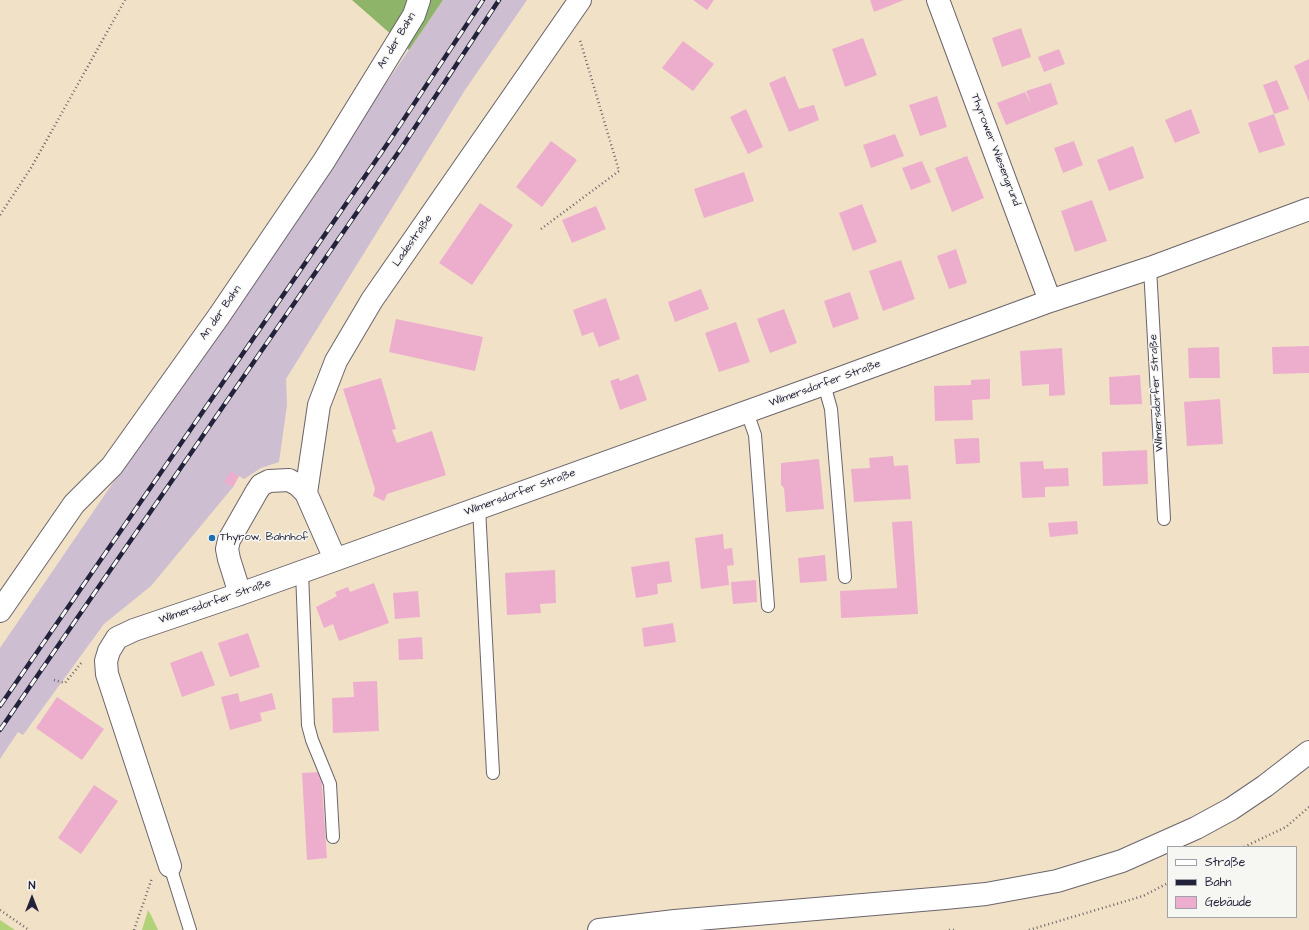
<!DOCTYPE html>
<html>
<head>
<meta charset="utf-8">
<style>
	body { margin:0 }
	#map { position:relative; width:1309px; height:930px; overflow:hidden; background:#f1e1c6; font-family:"Architects Daughter",sans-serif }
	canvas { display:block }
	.legend { position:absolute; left:1167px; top:846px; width:130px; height:72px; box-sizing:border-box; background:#f6f6f2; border:1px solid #a1a1a9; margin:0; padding:5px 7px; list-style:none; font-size:12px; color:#22223b }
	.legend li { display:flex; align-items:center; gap:8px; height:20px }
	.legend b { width:20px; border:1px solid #a1a1a9 }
	.north { position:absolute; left:12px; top:878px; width:40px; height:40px; -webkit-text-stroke:3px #f6f6f2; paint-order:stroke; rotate:0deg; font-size:11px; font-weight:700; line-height:16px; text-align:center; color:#22223b }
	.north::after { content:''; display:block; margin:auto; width:14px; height:18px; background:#22223b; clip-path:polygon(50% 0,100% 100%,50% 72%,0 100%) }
</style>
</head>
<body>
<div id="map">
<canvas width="1309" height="930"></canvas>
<ul class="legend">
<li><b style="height:5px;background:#fff"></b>Straße</li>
<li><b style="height:5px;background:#22223b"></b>Bahn</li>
<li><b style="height:11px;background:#edaece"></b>Gebäude</li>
</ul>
<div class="north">N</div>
</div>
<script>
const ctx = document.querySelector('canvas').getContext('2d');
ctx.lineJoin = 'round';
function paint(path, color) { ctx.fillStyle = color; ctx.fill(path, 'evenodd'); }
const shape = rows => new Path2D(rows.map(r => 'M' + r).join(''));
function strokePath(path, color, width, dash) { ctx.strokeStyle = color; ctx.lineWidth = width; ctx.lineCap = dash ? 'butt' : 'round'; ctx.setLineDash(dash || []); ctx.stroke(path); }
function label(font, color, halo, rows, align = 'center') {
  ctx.font = font + ' "Architects Daughter",sans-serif'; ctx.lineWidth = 3; ctx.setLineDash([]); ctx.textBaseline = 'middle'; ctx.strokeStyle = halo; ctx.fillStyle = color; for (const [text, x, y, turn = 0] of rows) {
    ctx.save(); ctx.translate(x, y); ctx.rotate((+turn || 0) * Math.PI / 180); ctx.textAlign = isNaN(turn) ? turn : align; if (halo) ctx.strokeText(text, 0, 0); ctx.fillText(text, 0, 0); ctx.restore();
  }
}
paint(shape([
	[443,0,527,0,465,90,286,379,287,405,279,462,261,468,244,479,239,476,233,487,151,586,104,624,23,735,18,732,0,759,0,648]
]), '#cebed1');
paint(shape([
	[148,910,151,915,158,930,142,930],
	[0,920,15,930,0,930]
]), '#b2d279');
paint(shape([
	[352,0,443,0,409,50]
]), '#8db469');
paint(shape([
	[693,0,714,0,707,10],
	[870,0,904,0,874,12],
	[1021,28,1031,57,1002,67,992,38],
	[863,38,877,75,845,87,832,49],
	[683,41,714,64,693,91,662,68],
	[1059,49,1065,64,1044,72,1038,57],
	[1309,59,1309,102,1294,66],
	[785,76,799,109,814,105,819,120,789,132,769,83],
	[1277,80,1289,109,1274,114,1263,85],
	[1051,83,1058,104,1006,125,997,103,1025,92,1031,104,1026,91],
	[937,96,947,127,920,136,909,105],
	[746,109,763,147,748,154,730,117],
	[1191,109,1200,133,1175,143,1165,120],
	[1274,114,1285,145,1259,153,1248,123],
	[895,134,904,156,871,168,863,145],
	[551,141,577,160,542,207,516,187],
	[1074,141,1083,165,1063,173,1054,148],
	[1133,146,1144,178,1109,191,1097,160],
	[967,156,984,198,952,212,935,168],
	[922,161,931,182,911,190,902,168],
	[744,172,754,201,704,218,694,189],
	[1092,200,1107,241,1075,252,1061,211],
	[480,203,513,225,472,285,439,263],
	[862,204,877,242,853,251,839,213],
	[596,206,606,229,572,243,562,220],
	[956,249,967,283,949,289,937,256],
	[901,260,915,299,883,311,869,271],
	[701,289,709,309,675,322,668,302],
	[850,292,859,319,833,328,824,301],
	[606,298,620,339,599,347,593,332,582,336,573,310],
	[784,309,797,343,770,353,757,319],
	[396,319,483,337,475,371,389,352],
	[736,322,750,362,719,372,705,333],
	[1309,346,1309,373,1273,374,1272,347],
	[1219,347,1220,378,1189,378,1188,348],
	[1062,348,1065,395,1049,396,1049,384,1022,386,1020,351],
	[638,374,647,400,620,410,610,381,619,378,620,381],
	[1140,375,1142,404,1110,405,1109,377],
	[381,378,396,429,392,430,397,443,432,431,446,475,387,494,384,501,373,496,375,489,343,389],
	[990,379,990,399,972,400,973,420,935,421,934,386,971,385,971,380],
	[1220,399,1223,444,1187,446,1184,402],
	[979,438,980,463,956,464,954,439],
	[1147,450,1148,484,1103,486,1102,452],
	[893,456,894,466,908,465,911,499,854,502,851,469,870,468,869,458],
	[819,459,824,509,786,512,784,488,781,485,781,463],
	[1043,461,1044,469,1068,468,1069,486,1045,487,1045,497,1022,498,1020,462],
	[231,471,239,476,233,487,224,482],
	[912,521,918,614,841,618,840,591,897,588,892,522],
	[1077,521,1078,534,1050,537,1048,523],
	[723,534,724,549,732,548,734,565,727,566,729,585,701,589,695,538],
	[825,555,827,581,800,583,798,558],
	[669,561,672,582,657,584,658,594,636,598,631,567],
	[555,570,556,603,540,604,541,613,507,615,505,573],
	[756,580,757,602,733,604,731,582],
	[374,583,389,623,339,641,333,624,324,628,316,607,337,596,335,592,348,587,350,592],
	[418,591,420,617,395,619,393,593],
	[673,623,676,642,644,647,642,628],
	[248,633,260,667,230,677,218,643],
	[422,637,423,659,399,660,398,639],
	[202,651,215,685,182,697,170,663],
	[377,681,379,731,333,733,332,698,354,697,353,682],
	[238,693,240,702,272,693,276,709,260,713,262,721,230,730,221,697],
	[57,697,104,729,82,760,36,728],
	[321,772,327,858,307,860,302,773],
	[94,785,118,801,81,854,58,838]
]), '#edaece');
const service = shape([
	[1150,268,1164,519],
	[824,384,831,409,845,577],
	[747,412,755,435,768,606],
	[479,508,493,773],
	[302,572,308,725,312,740,330,784,333,837],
	[170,866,190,930]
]);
const minor = shape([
	[938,0,1050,301],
	[306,493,319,405,336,361,372,300,580,0],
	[240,594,229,559,227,549,229,540,257,491,261,485,269,481,289,480,298,485,306,493,335,559],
	[0,611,74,504,112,466,219,316,324,161,414,15,419,0],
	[170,866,107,674,106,661,109,651,117,638,134,630,240,594,824,384,1050,301,1150,268,1309,209]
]);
const secondary = shape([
	[599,930,675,921,945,898,986,894,1057,881,1122,861,1196,828,1231,809,1265,786,1309,752]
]);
strokePath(service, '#6a656c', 14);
strokePath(minor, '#6a656c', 24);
strokePath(secondary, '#6a656c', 24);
strokePath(shape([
	[0,215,31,168,125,0],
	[541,229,619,171,580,40],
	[54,680,65,683,82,662],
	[1244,847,1286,827,1309,807],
	[0,910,29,930],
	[134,930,152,878],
	[949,930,955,930],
	[1029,930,1143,896,1168,883]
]), '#6a656c', 2.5, [1, 3]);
strokePath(service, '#fff', 12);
strokePath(minor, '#fff', 22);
strokePath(secondary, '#fff', 22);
const rail = shape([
	[0,706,390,140,483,0],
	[0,730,402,147,499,0]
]);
strokePath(rail, '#22223b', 4.5);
strokePath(rail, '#f6f6f2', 3, [9]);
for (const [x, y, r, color] of [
	[212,538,4,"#1f6fb2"]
]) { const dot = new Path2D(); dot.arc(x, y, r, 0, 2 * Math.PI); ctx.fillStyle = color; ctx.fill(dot); strokePath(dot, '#f6f6f2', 1.5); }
label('11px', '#22223b', '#f6f6f2', [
	["An der Bahn",397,41,-59],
	["Thyrower Wiesengrund",995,150,69],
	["Ladestraße",413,241,-55],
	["An der Bahn",221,313,-55],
	["Wilmersdorfer Straße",825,384,-20],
	["Wilmersdorfer Straße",1157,393,-93],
	["Wilmersdorfer Straße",520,493,-20],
	["Wilmersdorfer Straße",215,602,-19]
]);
label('11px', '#22223b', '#f6f6f2', [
	["Thyrow, Bahnhof",220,538]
], 'left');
</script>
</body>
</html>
